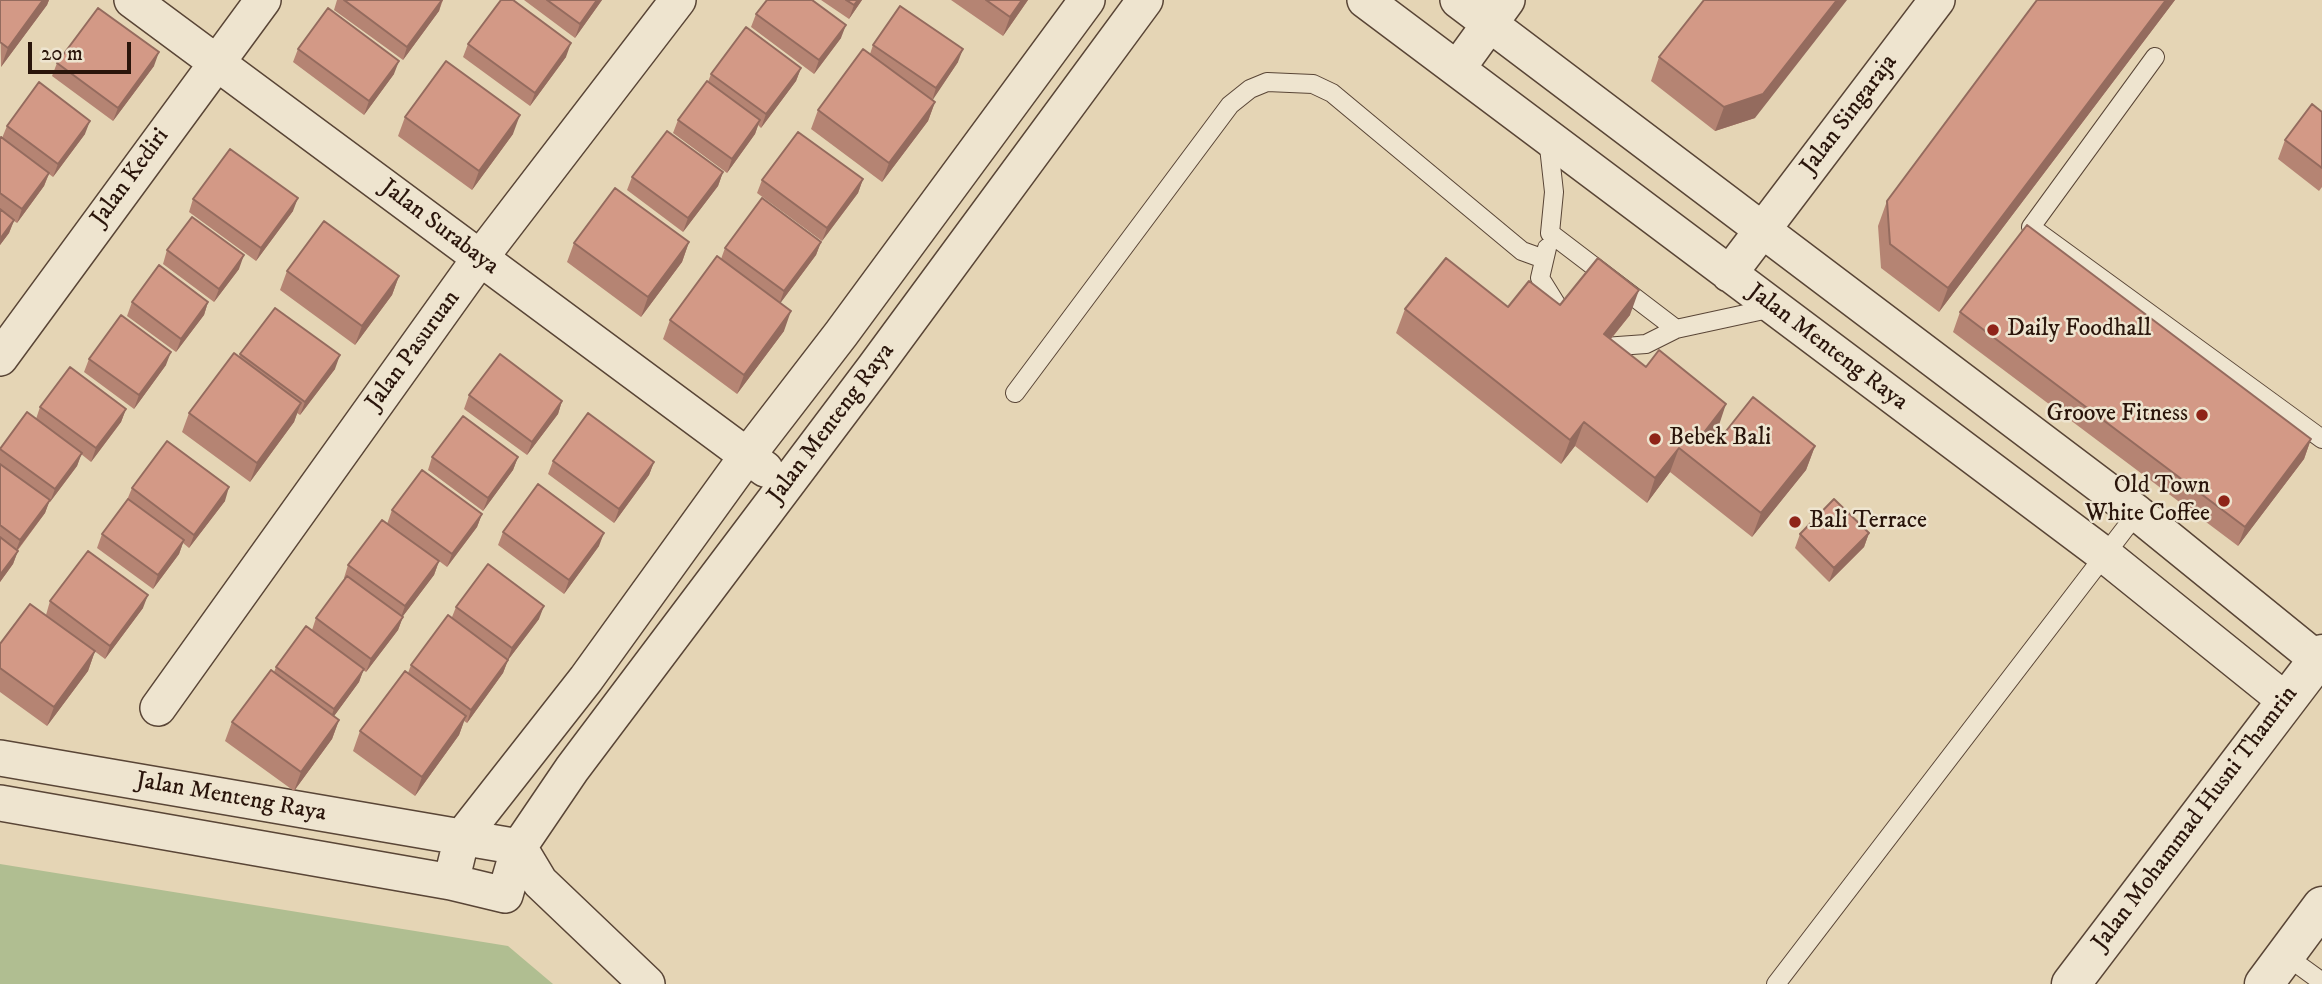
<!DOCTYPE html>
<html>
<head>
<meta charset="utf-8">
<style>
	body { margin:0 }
	#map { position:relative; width:2322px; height:984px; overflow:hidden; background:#e5d5b5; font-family:"IM FELL DW Pica",serif }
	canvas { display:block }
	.scale { position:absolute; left:28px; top:42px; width:103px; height:32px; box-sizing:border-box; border:4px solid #2a150b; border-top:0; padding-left:9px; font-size:21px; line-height:24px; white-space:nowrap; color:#2a150b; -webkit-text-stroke:5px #eee4cf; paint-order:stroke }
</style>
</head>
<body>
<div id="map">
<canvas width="2322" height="984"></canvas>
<div class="scale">20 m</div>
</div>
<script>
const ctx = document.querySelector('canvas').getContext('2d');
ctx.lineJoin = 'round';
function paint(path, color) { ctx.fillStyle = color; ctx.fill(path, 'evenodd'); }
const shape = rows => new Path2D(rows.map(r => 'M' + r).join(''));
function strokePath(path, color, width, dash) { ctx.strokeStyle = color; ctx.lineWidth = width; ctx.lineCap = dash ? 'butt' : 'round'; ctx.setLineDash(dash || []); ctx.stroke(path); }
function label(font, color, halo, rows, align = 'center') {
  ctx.font = font + ' "IM FELL DW Pica",serif'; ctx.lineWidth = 5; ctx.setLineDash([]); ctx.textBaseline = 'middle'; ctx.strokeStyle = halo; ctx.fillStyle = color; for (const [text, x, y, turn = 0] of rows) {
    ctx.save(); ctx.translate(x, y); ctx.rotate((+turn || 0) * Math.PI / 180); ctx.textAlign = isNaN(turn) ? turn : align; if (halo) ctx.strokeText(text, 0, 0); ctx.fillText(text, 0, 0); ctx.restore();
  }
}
paint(shape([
	[0,864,508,946,553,984,0,984]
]), '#b0be91');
const service = shape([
	[2155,57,2031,227,2322,439],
	[1548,138,1554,192,1550,233,1676,329,1773,308],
	[1547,248,1540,278,1563,315],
	[1604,347,1646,344,1676,329],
	[1015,393,1230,105,1250,89,1267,82,1313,84,1332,93,1522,251,1544,259],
	[2285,955,2322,982],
	[1776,984,2137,513]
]);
const minor = shape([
	[132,0,765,469],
	[1365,0,2106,556,2286,701],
	[1458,0,2137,513,2318,660],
	[1457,69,1507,0],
	[1729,274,1937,0],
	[0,358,263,0],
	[158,708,480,258,678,0],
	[0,758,519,847,540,882,647,984],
	[0,803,451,882,505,895],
	[451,882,462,837,586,679,747,456,841,334,1087,0],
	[505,895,519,847,572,769,874,368,1145,0]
]);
const tertiary = shape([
	[2071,984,2322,654],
	[2264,984,2322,906]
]);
strokePath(service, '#594536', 20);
strokePath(minor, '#594536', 38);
strokePath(tertiary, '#594536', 41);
strokePath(service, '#eee4cf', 18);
strokePath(minor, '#eee4cf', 35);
strokePath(tertiary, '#eee4cf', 38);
paint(shape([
	[0,0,49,0,47,5,1,67],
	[337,0,443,0,439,11,403,60,334,10],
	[524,0,602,0,575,38],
	[821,0,862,0,849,19],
	[951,0,1028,0,1003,36],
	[2037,0,2175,0,1939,312,1881,268,1878,226,1887,201],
	[756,14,841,38,814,74,751,27],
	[468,44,566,57,530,106,463,57],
	[873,45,958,62,932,100,935,102,928,121,882,182,811,129,818,110,870,54],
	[298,49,394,74,364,115,293,62],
	[1659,57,1755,118,1715,131,1651,81],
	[57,63,154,66,113,121,52,76],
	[801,68,796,81,761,128,758,125,755,134,727,173,673,133,678,120,708,82,711,74],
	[2322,112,2322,187,2319,191,2278,159,2285,140],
	[405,117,513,134,472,190,398,136],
	[7,126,85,134,53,177,49,174,44,186,17,223,14,221,9,233,0,245,0,139,2,138],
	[723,172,718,186,683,232,627,190,632,177],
	[863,179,858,193,822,241,757,193,762,180],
	[193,199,293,211,256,261,189,212],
	[689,242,682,262,641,317,567,262,574,243],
	[821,242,816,255,780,303,784,331,737,394,663,339,670,320,721,259,725,248],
	[167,250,239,269,214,302,163,264],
	[287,271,399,276,392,295,355,345,280,290],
	[132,302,208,302,204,315,176,352,127,316],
	[1508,307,1630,315,1611,339,1718,428,1708,440,1715,445,1815,446,1806,470,1752,537,1670,472,1647,503,1575,446,1561,464,1396,333,1405,309],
	[1960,312,2311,439,2304,459,2238,546,1953,332],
	[240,354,335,369,300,415,297,413,294,422,250,482,182,432,189,413,239,357],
	[89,359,166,365,134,409,84,372],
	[469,395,562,401,558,414,527,455,464,409],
	[40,407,126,409,121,422,91,462,81,454,77,466,50,502,49,501,45,513,18,550,13,564,0,582,0,448,36,419],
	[432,457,518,457,513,470,483,511,428,470],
	[553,461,654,462,649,475,614,523,548,474],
	[132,488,225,501,189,548,183,543,179,554,153,589,97,548,102,534,127,500],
	[392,510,482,514,477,527,447,567,439,561,434,575,403,616,398,630,366,672,363,670,359,682,334,716,339,720,332,739,294,791,225,741,232,722,274,672,276,667,312,630,316,618,345,579,344,578,348,565,387,524],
	[503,532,599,546,564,594,498,545],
	[1869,533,1864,547,1829,582,1795,548,1800,534],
	[50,601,143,608,105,659,46,615],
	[456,607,539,619,508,660,503,673,467,723,464,721,459,735,415,796,353,751,360,731,408,673,411,665,452,617],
	[0,644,95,651,88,671,47,726,0,692]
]), '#b58473');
paint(shape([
	[43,0,49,0,47,5,1,67,8,48],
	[442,0,439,11,403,60,407,47],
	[597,0,602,0,575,38,580,24],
	[858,0,862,0,849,19,854,5],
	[1022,0,1028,0,1003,36,1010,17],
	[1837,0,1847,0,1755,118,1715,131,1724,107],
	[2166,0,2175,0,1939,312,1948,288],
	[846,25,841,38,814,74,819,60],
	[571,43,566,57,530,106,535,93],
	[963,49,958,62,932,101,936,88],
	[159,52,154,66,113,121,118,108],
	[399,61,394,74,364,115,369,101],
	[801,68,796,81,761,128,766,114],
	[935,102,928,121,882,182,889,163],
	[520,115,513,134,472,190,479,171],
	[760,120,755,134,727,173,732,159],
	[90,121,85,134,53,177,58,164],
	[723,172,718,186,683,232,688,218],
	[49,173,44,186,17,223,22,209],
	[863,179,858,193,822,241,827,228],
	[298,198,293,211,256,261,261,248],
	[14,220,9,233,0,245,0,239],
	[689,242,682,262,641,317,648,297],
	[821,242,816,255,779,305,784,291],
	[244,255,239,269,214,302,219,289],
	[399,276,392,295,355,345,362,326],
	[1639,290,1630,315,1595,358,1604,334],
	[208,302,204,315,176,352,181,339],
	[791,311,784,331,737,394,744,375],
	[171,352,166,365,134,409,139,395],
	[340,355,335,369,300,415,305,402],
	[562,401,558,414,527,455,532,442],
	[301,403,294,422,250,482,257,463],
	[1726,404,1718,428,1693,459,1702,435],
	[126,409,121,422,91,462,96,448],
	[1584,422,1575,446,1561,464,1570,440],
	[2311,439,2304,459,2238,546,2245,527],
	[1815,446,1806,470,1752,537,1761,513],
	[1679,448,1670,472,1647,503,1655,478],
	[82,453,77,466,50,502,55,489],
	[518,457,513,470,483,511,488,498],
	[654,462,649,475,614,523,619,509],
	[229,487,225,501,189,548,194,535],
	[50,500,45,513,15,553,20,540],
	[482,514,477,527,447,567,452,554],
	[604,533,599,546,564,594,569,580],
	[1869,533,1864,547,1829,582,1834,568],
	[184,540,179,554,153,589,158,575],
	[18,551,13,564,0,582,0,575],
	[439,561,434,575,400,620,405,606],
	[148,595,143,608,105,659,110,646],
	[544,606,539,619,508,660,503,673,467,723,471,710,507,661,512,648],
	[403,617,398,630,366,672,371,659],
	[95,651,88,671,47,726,54,707],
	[364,669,359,682,329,723,334,709],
	[466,716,459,735,415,796,422,777],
	[339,720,332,739,294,791,301,772]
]), '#946b5e');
const building = shape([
	[0,0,43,0,8,48,0,42,0,0],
	[344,0,442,0,407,47,344,0],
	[501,0,513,0,571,43,535,93,468,44,501,0],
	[547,0,597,0,580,24,547,0],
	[767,0,812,0,846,25,819,60,756,14,767,0],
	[846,0,858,0,854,5,846,0],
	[986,0,1022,0,1010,17,986,0],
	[1704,0,1837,0,1763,94,1724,107,1659,57,1704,0],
	[2037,0,2166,0,1948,288,1890,244,1887,201,2037,0],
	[900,6,963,49,936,88,873,45,900,6],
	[98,8,159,52,118,108,57,63,98,8],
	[328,8,399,61,369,101,298,49,328,8],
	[746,27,801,68,766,114,711,74,746,27],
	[863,49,935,102,889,163,818,110,863,49],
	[446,61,520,115,479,171,405,117,446,61],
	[707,81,760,120,732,159,678,120,707,81],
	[39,82,90,121,58,164,7,126,39,82],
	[2312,104,2322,112,2322,168,2285,140,2312,104],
	[667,131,723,172,688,218,632,177,667,131],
	[798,132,863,179,827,228,762,180,798,132],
	[1,137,49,173,22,209,0,193,0,139,1,137],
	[230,149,298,198,261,248,193,199,230,149],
	[615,188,689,242,648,297,574,243,615,188],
	[762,198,821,242,784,291,725,248,762,198],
	[0,209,14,220,0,239,0,209],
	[192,217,244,255,219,289,167,250,192,217],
	[324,221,399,276,362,326,287,271,324,221],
	[2027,225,2311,439,2245,527,1960,312,2027,225],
	[717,256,791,311,744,375,670,320,717,256],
	[1446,258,1508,307,1529,281,1560,305,1598,258,1639,290,1604,334,1646,367,1659,350,1726,404,1702,435,1715,445,1753,397,1815,446,1761,513,1679,448,1655,478,1584,422,1570,440,1405,309,1446,258],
	[159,265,208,302,181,339,132,302,159,265],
	[275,308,340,355,305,402,240,354,275,308],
	[121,315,171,352,139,395,89,359,121,315],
	[234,353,301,403,257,463,189,413,234,353],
	[500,354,562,401,532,442,469,395,500,354],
	[70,367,126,409,96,448,40,407,70,367],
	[27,412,82,453,55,489,0,449,27,412],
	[588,413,654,462,619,509,553,461,588,413],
	[463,416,518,457,488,498,432,457,463,416],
	[167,441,229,487,194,535,132,488,167,441],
	[0,464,50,500,20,540,0,525,0,464],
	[422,470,482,514,452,554,392,510,422,470],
	[538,484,604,533,569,580,503,532,538,484],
	[128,499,184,540,158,575,102,534,128,499],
	[1834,499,1869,533,1834,568,1800,534,1834,499],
	[382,520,439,561,405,606,348,565,382,520],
	[0,537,18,551,0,575,0,537],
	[88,551,148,595,110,646,50,601,88,551],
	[488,564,544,606,512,648,456,607,488,564],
	[347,576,403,617,371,659,316,618,347,576],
	[30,604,95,651,54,707,0,668,0,644,30,604],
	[448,615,508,660,471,710,411,665,448,615],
	[306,626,364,669,334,709,276,667,306,626],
	[271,670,339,720,301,772,232,722,271,670],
	[405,671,466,716,422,777,360,731,405,671]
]);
paint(building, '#d39986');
strokePath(building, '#946b5e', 2);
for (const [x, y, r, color] of [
	[1993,330,7,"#8f2418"],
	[2202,415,7,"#8f2418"],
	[1655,439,7,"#8f2418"],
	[2224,501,7,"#8f2418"],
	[1795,522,7,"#8f2418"]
]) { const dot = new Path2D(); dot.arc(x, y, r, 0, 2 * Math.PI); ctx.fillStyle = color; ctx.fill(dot); strokePath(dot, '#eee4cf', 2.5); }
label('24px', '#2a150b', '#eee4cf', [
	["Jalan Singaraja",1850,115,-53],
	["Jalan Kediri",131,178,-54],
	["Jalan Surabaya",439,228,37],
	["Jalan Menteng Raya",1827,348,37],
	["Jalan Pasuruan",414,351,-54],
	["Jalan Menteng Raya",832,424,-53],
	["Jalan Menteng Raya",231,798,10],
	["Jalan Mohammad Husni Thamrin",2196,819,-53]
]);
label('24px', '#2a150b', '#eee4cf', [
	["Daily Foodhall",2007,330],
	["Groove Fitness",2188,415,"right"],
	["Bebek Bali",1669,439],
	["Old Town",2210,487,"right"],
	["White Coffee",2210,515,"right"],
	["Bali Terrace",1809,522]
], 'left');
</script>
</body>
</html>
